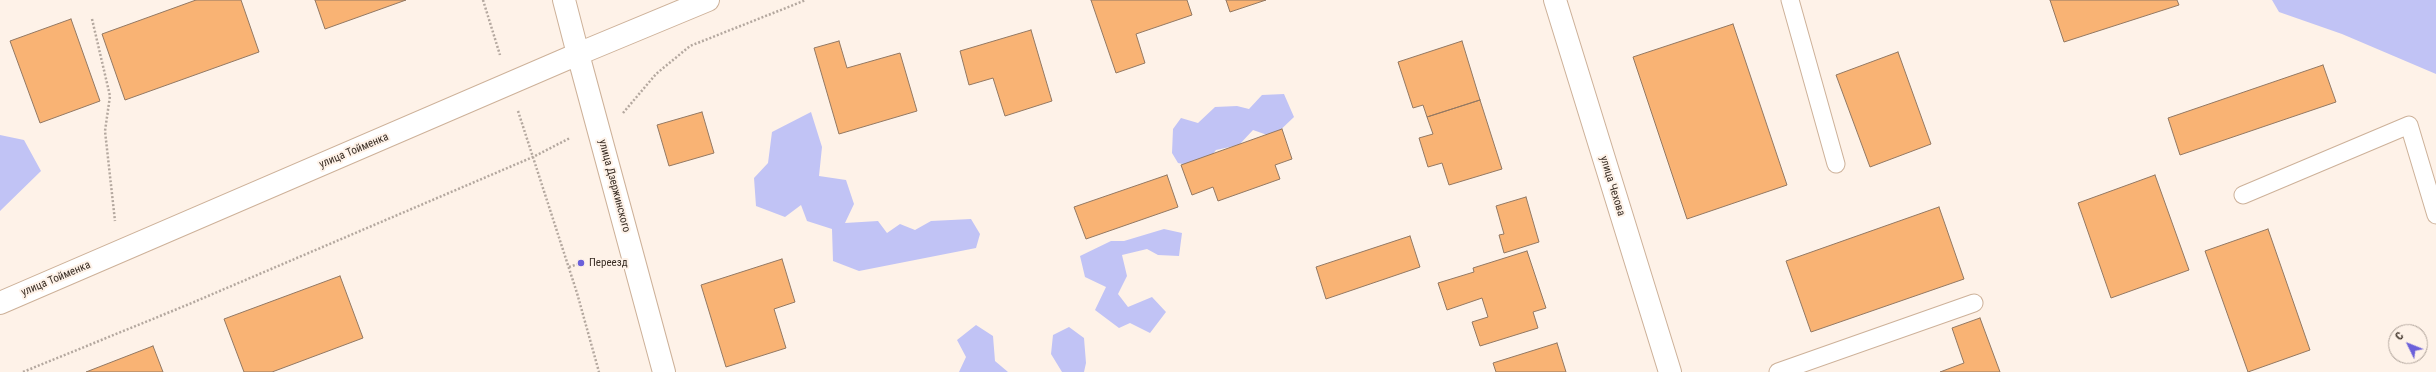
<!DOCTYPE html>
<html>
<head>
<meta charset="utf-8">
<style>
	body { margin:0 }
	#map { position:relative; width:2436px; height:372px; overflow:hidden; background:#fef2e8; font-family:"Roboto Condensed",sans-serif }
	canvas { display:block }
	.north { position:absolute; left:2388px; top:324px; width:40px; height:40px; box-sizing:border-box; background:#fef2e8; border:1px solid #afa39a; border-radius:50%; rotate:313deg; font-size:11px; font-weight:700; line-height:16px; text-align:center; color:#392d24 }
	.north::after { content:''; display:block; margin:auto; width:14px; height:18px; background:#6b60da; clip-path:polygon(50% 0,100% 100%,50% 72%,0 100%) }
</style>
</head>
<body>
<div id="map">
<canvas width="2436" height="372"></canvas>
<div class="north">С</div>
</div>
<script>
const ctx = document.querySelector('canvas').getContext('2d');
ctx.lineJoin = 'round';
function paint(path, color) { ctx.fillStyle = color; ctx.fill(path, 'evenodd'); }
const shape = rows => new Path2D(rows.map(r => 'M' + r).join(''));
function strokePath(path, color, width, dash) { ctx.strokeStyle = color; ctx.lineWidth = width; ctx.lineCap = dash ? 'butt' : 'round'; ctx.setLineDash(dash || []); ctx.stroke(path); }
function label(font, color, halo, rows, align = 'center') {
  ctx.font = font + ' "Roboto Condensed",sans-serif'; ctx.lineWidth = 4; ctx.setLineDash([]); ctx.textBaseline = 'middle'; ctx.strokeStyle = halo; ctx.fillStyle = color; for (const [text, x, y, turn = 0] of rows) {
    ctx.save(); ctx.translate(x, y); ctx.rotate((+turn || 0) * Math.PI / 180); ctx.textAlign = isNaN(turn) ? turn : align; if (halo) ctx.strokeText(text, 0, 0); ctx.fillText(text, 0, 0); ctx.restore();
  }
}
paint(shape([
	[2272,0,2436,0,2436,74,2342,34,2279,12],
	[1284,94,1294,117,1273,137,1253,130,1239,145,1216,150,1202,168,1178,163,1172,153,1173,129,1181,118,1198,123,1215,107,1237,106,1249,109,1262,95],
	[811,112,822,147,819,176,846,180,854,204,845,223,878,221,887,233,900,224,915,230,931,221,971,219,980,234,976,248,859,271,833,261,832,229,807,221,801,205,785,217,756,206,754,178,768,163,772,132],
	[0,135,24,140,41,171,0,211],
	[1164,229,1182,233,1179,256,1158,255,1147,249,1122,255,1127,276,1118,294,1128,307,1152,297,1166,312,1150,333,1130,323,1119,328,1095,310,1106,287,1085,277,1080,256,1111,241,1124,241],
	[976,325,993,336,995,361,1008,372,959,372,966,357,957,340],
	[1069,327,1084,338,1086,363,1084,372,1062,372,1051,354,1053,335]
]), '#c1c3f5');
const building = shape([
	[196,0,241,0,259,52,125,100,102,34,196,0],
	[315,0,406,0,325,29,315,0],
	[1091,0,1187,0,1192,15,1136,34,1145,63,1116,73,1091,0],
	[1226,0,1266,0,1230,12,1226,0],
	[2050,0,2177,0,2179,5,2064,42,2050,0],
	[71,19,100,101,40,123,10,41,71,19],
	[1733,24,1787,185,1687,219,1633,57,1733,24],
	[1031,30,1052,101,1005,116,993,78,969,85,960,51,1031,30],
	[839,41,847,68,900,53,917,111,839,134,814,48,839,41],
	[1462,41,1480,100,1427,117,1423,105,1413,108,1398,62,1462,41],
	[1898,52,1931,144,1870,167,1836,75,1898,52],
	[2323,65,2336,102,2180,155,2168,118,2323,65],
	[1480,100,1502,169,1449,185,1442,163,1428,167,1419,138,1433,134,1427,117,1480,100],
	[702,112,714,153,669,166,657,125,702,112],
	[1282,129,1292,159,1275,165,1280,179,1218,201,1213,187,1192,195,1181,165,1282,129],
	[1167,175,1178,207,1086,239,1074,207,1167,175],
	[2155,175,2189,270,2111,298,2078,203,2155,175],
	[1526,197,1539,242,1504,253,1499,235,1504,234,1496,206,1526,197],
	[1939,207,1964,279,1811,332,1786,261,1939,207],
	[2268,229,2310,350,2248,372,2205,251,2268,229],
	[1410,236,1420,267,1326,299,1316,267,1410,236],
	[1527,251,1546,308,1533,312,1538,328,1480,346,1472,322,1488,317,1482,298,1447,310,1438,283,1474,272,1473,268,1527,251],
	[782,259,795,302,774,309,786,348,726,367,701,285,782,259],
	[340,276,363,338,272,372,244,372,224,319,340,276],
	[1980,318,2000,372,1940,372,1964,363,1952,328,1980,318],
	[1557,343,1566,372,1496,372,1493,363,1557,343],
	[153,346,163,372,86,372,153,346]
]);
paint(building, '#f9b374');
strokePath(building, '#937862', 1);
const service = shape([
	[1790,0,1836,164],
	[2243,195,2409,125,2436,215],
	[1778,372,1974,303]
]);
const minor = shape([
	[1555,0,1670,372],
	[0,303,578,54,664,372]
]);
const tertiary = shape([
	[564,0,578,54,708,0]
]);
strokePath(service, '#cdb199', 19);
strokePath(minor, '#cdb199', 24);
strokePath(tertiary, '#cdb199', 24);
strokePath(shape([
	[483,0,500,55],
	[92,19,110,96,105,131,115,221],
	[518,111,577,293,599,372],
	[623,113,656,74,690,46,806,0],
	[569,267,581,263],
	[23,372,187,305,533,157,570,138]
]), '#b4a89f', 2.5, [2, 2]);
strokePath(service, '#fff', 17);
strokePath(minor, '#fff', 22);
strokePath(tertiary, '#fff', 22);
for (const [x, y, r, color] of [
	[581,263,4,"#6b60da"]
]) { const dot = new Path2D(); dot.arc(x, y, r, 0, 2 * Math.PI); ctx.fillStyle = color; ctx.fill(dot); strokePath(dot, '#fef2e8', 1.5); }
label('11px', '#392d24', '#fef2e8', [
	["улица Тойменка",354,151,-23],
	["улица Дзержинского",614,186,75],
	["улица Чехова",1612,186,73],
	["улица Тойменка",56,279,-23]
]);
label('11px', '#392d24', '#fef2e8', [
	["Переезд",589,263]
], 'left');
</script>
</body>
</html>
